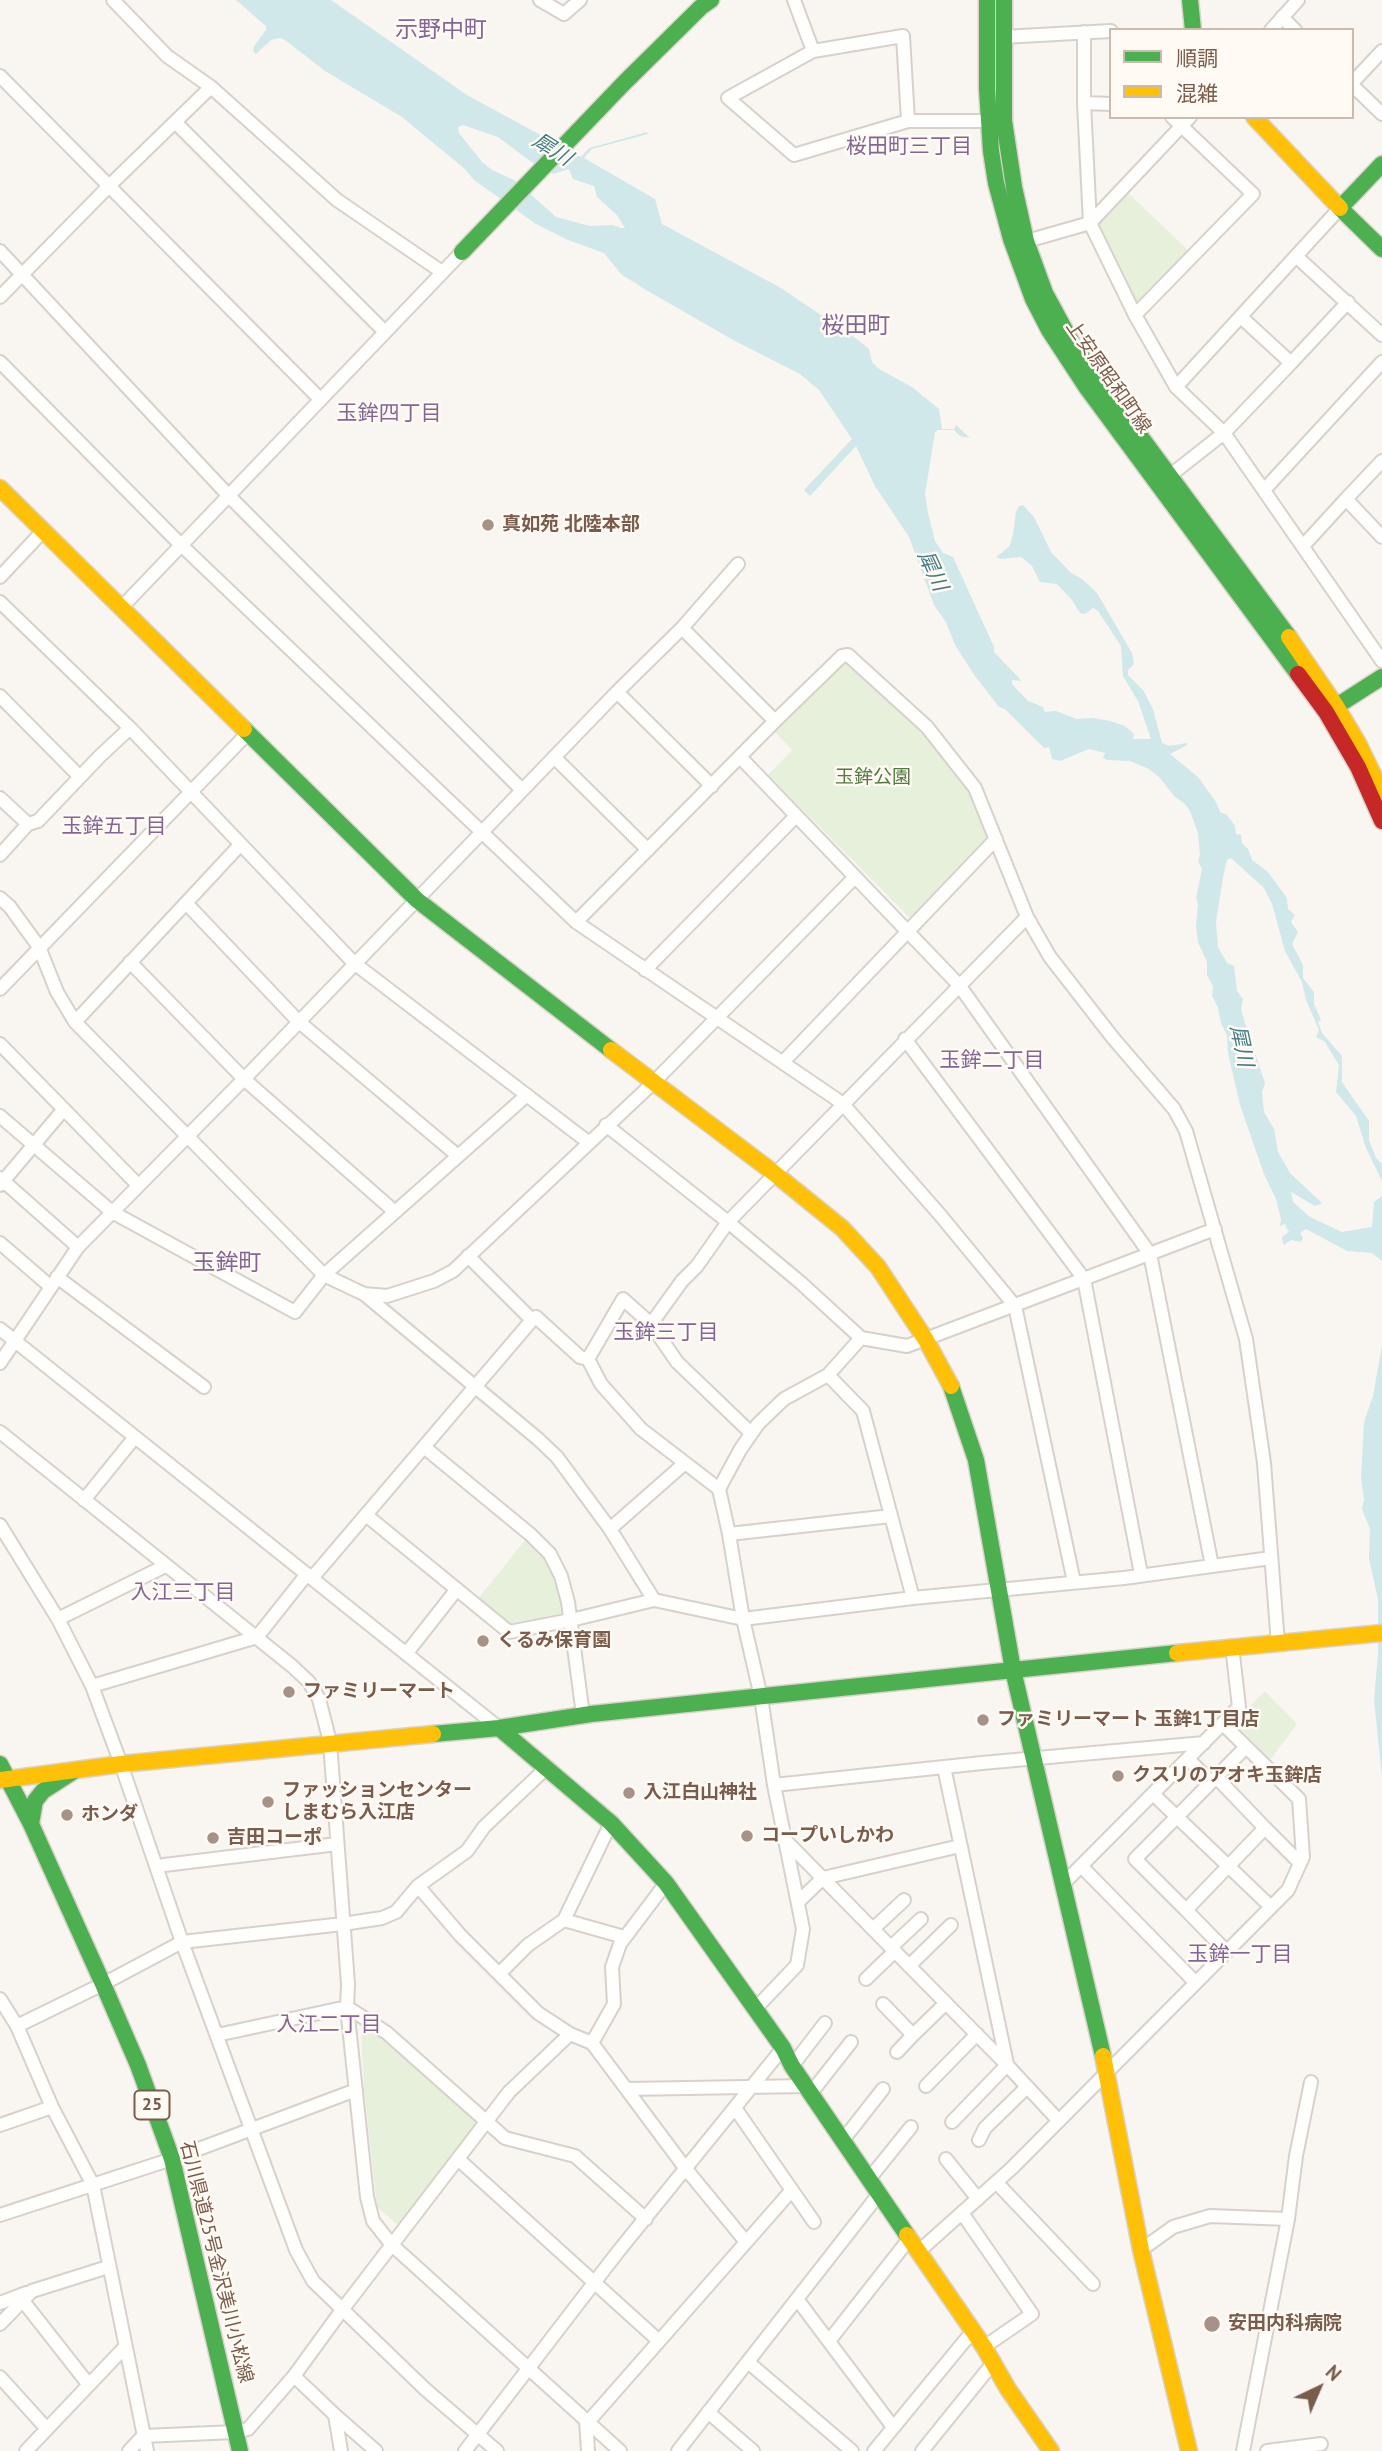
<!DOCTYPE html>
<html>
<head>
<meta charset="utf-8">
<style>
	body { margin:0 }
	#map { position:relative; width:1382px; height:2451px; overflow:hidden; background:#f9f5f0; font-family:"PT Sans","Noto Sans JP",sans-serif }
	canvas { display:block }
	.legend { position:absolute; left:1109px; top:28px; width:245px; height:91px; box-sizing:border-box; background:#fffaf3; border:2px solid #cabbb1; margin:0; padding:9px 12px; list-style:none; font-size:21px; color:#7a5c4d }
	.legend li { display:flex; align-items:center; gap:14px; height:35px }
	.legend b { width:35px; border:2px solid #cabbb1 }
	.north { position:absolute; left:1284px; top:2353px; width:70px; height:70px; -webkit-text-stroke:5px #fffaf3; paint-order:stroke; rotate:44deg; font-size:19px; font-weight:700; line-height:28px; text-align:center; color:#7a5c4d }
	.north::after { content:''; display:block; margin:auto; width:24px; height:32px; background:#7a5c4d; clip-path:polygon(50% 0,100% 100%,50% 72%,0 100%) }
</style>
</head>
<body>
<div id="map">
<canvas width="1382" height="2451"></canvas>
<ul class="legend">
<li><b style="height:9px;background:#4caf50"></b>順調</li>
<li><b style="height:9px;background:#ffc107"></b>混雑</li>
</ul>
<div class="north">N</div>
</div>
<script>
const ctx = document.querySelector('canvas').getContext('2d');
ctx.lineJoin = 'round';
function paint(path, color) { ctx.fillStyle = color; ctx.fill(path, 'evenodd'); }
const shape = rows => new Path2D(rows.map(r => 'M' + r).join(''));
function strokePath(path, color, width, dash) { ctx.strokeStyle = color; ctx.lineWidth = width; ctx.lineCap = dash ? 'butt' : 'round'; ctx.setLineDash(dash || []); ctx.stroke(path); }
function label(font, color, halo, rows, align = 'center') {
  ctx.font = font + ' "PT Sans","Noto Sans JP",sans-serif'; ctx.lineWidth = 5; ctx.setLineDash([]); ctx.textBaseline = 'middle'; ctx.strokeStyle = halo; ctx.fillStyle = color; for (const [text, x, y, turn = 0] of rows) {
    ctx.save(); ctx.translate(x, y); ctx.rotate((+turn || 0) * Math.PI / 180); ctx.textAlign = isNaN(turn) ? turn : align; if (halo) ctx.strokeText(text, 0, 0); ctx.fillText(text, 0, 0); ctx.restore();
  }
}
paint(shape([
	[1128,193,1189,251,1140,302,1134,301,1098,229,1099,223],
	[843,662,850,662,925,730,971,788,992,838,915,917,909,917,768,775,792,750,774,731],
	[526,1539,545,1559,554,1576,563,1612,561,1616,513,1627,478,1599],
	[1265,1691,1297,1724,1270,1760,1234,1722],
	[361,2028,377,2031,480,2121,398,2225,377,2207,364,2087]
]), '#e7f0db');
paint(shape([
	[236,0,331,0,467,95,581,157,589,148,647,132,648,134,592,149,584,158,655,199,662,224,781,288,858,340,869,349,872,362,879,369,912,387,939,409,942,429,954,429,956,425,970,438,960,436,954,430,938,430,935,432,925,494,928,513,935,541,943,553,953,557,994,647,994,652,1019,678,1021,681,1012,680,1012,684,1028,701,1043,707,1045,712,1056,711,1077,719,1093,718,1110,721,1125,726,1134,734,1133,739,1151,739,1138,701,1123,676,1121,646,1098,611,1093,608,1085,614,1080,613,1072,600,1057,584,1040,582,1032,566,1021,557,1000,559,996,557,1009,547,1013,535,1016,512,1019,506,1023,505,1034,517,1051,552,1071,573,1082,579,1097,593,1132,653,1134,664,1128,670,1128,675,1143,690,1153,709,1162,743,1169,746,1187,743,1187,745,1170,754,1198,777,1216,802,1220,812,1227,815,1235,826,1236,834,1241,835,1242,843,1248,849,1252,860,1268,872,1287,898,1288,909,1295,915,1291,922,1298,932,1292,944,1303,965,1303,978,1314,992,1314,1004,1321,1020,1318,1022,1322,1033,1342,1056,1342,1082,1369,1121,1369,1140,1376,1158,1382,1164,1382,1181,1366,1148,1356,1116,1336,1092,1339,1065,1325,1042,1316,1037,1319,1030,1306,1000,1302,982,1285,951,1272,904,1264,888,1231,858,1227,860,1223,877,1216,922,1218,947,1227,963,1234,966,1237,991,1243,999,1241,1009,1245,1023,1265,1083,1262,1092,1264,1112,1274,1129,1278,1152,1290,1173,1322,1203,1315,1206,1291,1192,1293,1202,1310,1217,1342,1232,1372,1227,1374,1202,1382,1196,1382,1261,1372,1253,1347,1251,1306,1229,1300,1233,1303,1238,1301,1242,1291,1240,1284,1245,1283,1243,1282,1237,1289,1232,1285,1224,1280,1226,1281,1219,1276,1199,1264,1174,1240,1105,1228,1053,1227,1035,1221,1023,1218,1008,1212,995,1213,986,1207,975,1207,962,1198,942,1196,926,1198,904,1196,898,1202,869,1198,861,1200,855,1198,833,1190,811,1185,804,1174,796,1160,778,1149,769,1130,761,1108,760,1103,758,1105,753,1089,749,1060,761,1052,759,1049,747,1044,748,1005,709,999,707,975,676,955,645,946,622,934,605,909,537,875,486,856,446,810,496,804,490,852,439,819,390,800,374,735,341,646,290,621,274,604,253,568,240,536,224,474,180,465,169,402,117,325,71,285,40,280,38,271,40,256,54,253,51,254,46,266,30,266,26],
	[463,125,498,137,530,161,553,174,569,169,573,179,594,186,597,197,616,214,625,228,621,228,612,225,590,226,556,217,516,181,492,170,482,162,459,133,458,127],
	[1382,1345,1382,1777,1374,1700,1378,1654,1378,1599,1369,1559,1370,1529,1362,1509,1364,1499,1361,1478,1364,1422,1373,1396]
]), '#d0e8ea');
const street = shape([
	[113,0,167,56,211,87,337,200,442,272],
	[540,0,564,14,580,0],
	[794,0,813,51],
	[1282,17,1295,30],
	[1271,30,1298,0],
	[1084,32,1084,103,1090,223,1135,315,1176,387,1224,433,1382,661],
	[903,36,908,121,794,155,728,98,813,51,903,36],
	[1003,37,1111,31],
	[0,76,320,399],
	[1352,83,1382,51],
	[1352,85,1382,114],
	[1084,103,1111,104],
	[908,121,995,121],
	[175,122,385,332],
	[1020,243,1090,223,1190,117],
	[0,251,228,495,522,790],
	[1297,257,1382,335],
	[0,297,110,185,211,87],
	[1135,315,1253,194,1172,117],
	[1241,317,1291,363,1348,302],
	[0,362,180,544,576,922,842,1103,941,1216,1015,1306,1074,1582],
	[1176,387,1340,208],
	[1163,481,1224,433,1291,363],
	[1264,490,1382,362],
	[1346,499,1382,461],
	[1303,546,1346,499,1382,537],
	[0,577,43,531],
	[0,602,130,728,354,963,588,1142],
	[121,608,462,252],
	[682,628,738,564],
	[617,692,712,786],
	[0,696,80,777],
	[554,757,648,850],
	[740,757,959,985,1150,1254,1212,1566],
	[0,798,28,824],
	[0,855,28,824,38,821,100,756,130,728],
	[0,898,10,907,39,947,57,992,75,1022,324,1275,364,1294,387,1296,434,1281,453,1271,653,1083,855,877],
	[186,903,298,1021,458,1156],
	[576,922,775,721],
	[130,962,244,1079,395,1212],
	[645,970,796,816],
	[0,989,248,733],
	[75,1022,240,845],
	[905,1039,1084,1279,1141,1574],
	[0,1044,138,1185],
	[783,1062,996,839],
	[0,1116,112,1212,295,1312,324,1275,527,1095],
	[606,1125,728,1222,801,1283,861,1338,907,1346,1215,1229],
	[0,1178,78,1247],
	[0,1185,64,1109],
	[0,1243,51,1287],
	[468,1256,532,1320],
	[57,1277,204,1387],
	[364,1294,538,1439,557,1457,610,1529,654,1600],
	[651,1324,682,1281,697,1266,728,1222,1027,917],
	[0,1329,499,1728],
	[588,1359,623,1299,651,1324,677,1362,751,1433],
	[0,1363,78,1247,244,1079,617,692,682,628,775,721,842,656,848,655,927,727,975,788,1027,917,1050,957,1113,1038,1174,1109,1186,1131,1246,1339,1264,1463,1278,1644],
	[828,1375,863,1411,913,1598],
	[0,1432,292,1666,309,1682,319,1699,330,1742,348,1984,347,2007,367,2197,373,2221,392,2245,620,2451],
	[424,1447,531,1535,550,1554,561,1576,568,1602,583,1715],
	[719,1489,740,1450,758,1424,784,1399,828,1375,861,1338],
	[84,1500,135,1437],
	[366,1515,509,1632,571,1620,654,1600,743,1619,913,1598,1124,1578,1271,1558],
	[0,1525,58,1619,92,1686,121,1764,182,1942,296,2250,313,2281,425,2389,497,2451],
	[610,1529,685,1463],
	[729,1534,891,1516],
	[312,1578,532,1320,536,1317,580,1357,588,1359,601,1384,641,1429,719,1489,729,1534,743,1619,761,1697,774,1785,803,1929,797,1965,756,2008],
	[58,1619,165,1566],
	[406,1654,457,1589],
	[92,1686,257,1637,307,1574],
	[1188,1759,1211,1782],
	[944,1767,1007,2064],
	[1217,1778,1265,1828,1186,1910,1226,1951],
	[774,1785,982,1763,1204,1743],
	[1153,1794,1270,1906],
	[1265,1828,1300,1863],
	[786,1841,1007,2065,1059,2121],
	[156,1866,337,1844],
	[1082,1867,1196,1983],
	[1064,1883,1239,1707,1232,1646],
	[418,1886,460,1935,538,2013,570,2034,592,2043,686,2169,746,2242],
	[798,1902,823,1878,960,1846],
	[1186,1910,1135,1859,1245,1748],
	[564,1920,624,1937],
	[873,1929,904,1900],
	[891,1947,921,1919],
	[909,1966,951,1925],
	[500,1973,528,1945,564,1920,611,1823],
	[866,1979,895,1951],
	[0,1999,17,2026,52,2107,93,2185,147,2451],
	[883,2004,913,2035,946,2003],
	[17,2026,103,1984,182,1942,343,1924,382,1918,396,1912,418,1886,467,1851,484,1827,540,1774,542,1766],
	[217,2035,347,2007,387,2033,505,2138,575,2156,646,2219],
	[592,2043,614,2004,612,1967,620,1944,666,1883],
	[897,2052,913,2035],
	[792,2066,825,2023],
	[926,2086,977,2034],
	[627,2089,806,2086],
	[811,2093,851,2042],
	[735,2108,814,2222],
	[952,2122,1007,2065],
	[0,2125,52,2107],
	[843,2140,883,2089],
	[979,2140,985,2128,1027,2087],
	[458,2159,659,2341],
	[946,2159,978,2199],
	[869,2179,911,2127],
	[996,2182,1093,2284],
	[962,2213,1032,2314,984,2347],
	[0,2215,172,2159,356,2090],
	[1141,2250,1173,2227,1210,2216,1288,2219],
	[918,2252,1012,2168,1288,1890,1303,1857,1299,1799,1224,1725],
	[797,2299,893,2427],
	[23,2301,89,2385],
	[0,2303,26,2293],
	[0,2324,32,2291,108,2267],
	[829,2341,909,2239],
	[748,2362,852,2451],
	[294,2376,335,2415,341,2451],
	[0,2377,47,2429],
	[708,2412,753,2451],
	[335,2415,376,2451],
	[586,2420,588,2451],
	[588,2422,792,2190],
	[26,2451,125,2347],
	[129,2451,143,2436,236,2432,248,2429,294,2376,342,2310,509,2092,570,2034],
	[465,2451,617,2253,783,2048],
	[678,2451,879,2194],
	[874,2451,972,2332],
	[922,2451,993,2363],
	[1243,2451,1288,2219,1296,2156,1311,2082],
	[1267,2451,1321,2444]
]);
const fast = shape([
	[987,0,987,89,991,151,996,183,1011,239,1033,299,1049,330,1087,388,1298,674],
	[1004,0,1004,121,1014,187,1026,241,1045,293,1072,343,1089,367,1289,637],
	[1190,0,1193,30],
	[1382,164,1340,208,1382,249],
	[462,252,624,83,701,7,711,0],
	[1329,711,1382,677],
	[244,729,417,900,611,1050],
	[951,1386,976,1460,1013,1670,1103,2056],
	[499,1728,611,1823,666,1883,783,2048,792,2066,907,2235],
	[433,1734,499,1728,591,1714,1177,1653],
	[0,1764,31,1824,103,1984,138,2065,172,2159,240,2451],
	[31,1824,35,1801,43,1791,74,1771]
]);
const slow = shape([
	[1254,117,1340,208],
	[0,488,244,729],
	[1289,637,1336,706,1358,743,1382,793],
	[611,1050,774,1173,842,1228,878,1267,926,1340,951,1386],
	[1177,1653,1382,1633],
	[0,1780,121,1764,433,1734],
	[1103,2056,1141,2250,1189,2451],
	[907,2235,984,2347,1008,2389,1051,2451]
]);
const jam = shape([
	[1298,674,1326,712,1358,767,1382,821]
]);
strokePath(street, '#d7d1cb', 16);
strokePath(fast, '#d9d2cb', 19);
strokePath(slow, '#d9d2cb', 19);
strokePath(jam, '#d9d2cb', 19);
strokePath(street, '#fefefd', 12);
strokePath(fast, '#4caf50', 16);
strokePath(slow, '#ffc107', 16);
strokePath(jam, '#c62828', 16);
for (const [x, y, r, color] of [
	[488,525,7,"#a69286"],
	[483,1641,7,"#a69286"],
	[289,1692,7,"#a69286"],
	[983,1720,7,"#a69286"],
	[1118,1776,7,"#a69286"],
	[629,1793,7,"#a69286"],
	[268,1802,7,"#a69286"],
	[67,1815,7,"#a69286"],
	[747,1836,7,"#a69286"],
	[213,1838,7,"#a69286"],
	[1212,2324,9,"#a69286"]
]) { const dot = new Path2D(); dot.arc(x, y, r, 0, 2 * Math.PI); ctx.fillStyle = color; ctx.fill(dot); strokePath(dot, '#fffaf3', 2.5); }
for (const [x, y, w] of [
	[152,2105,35]
]) { const box = new Path2D(); box.roundRect(x - w / 2, y - 14.5, w, 29, 5); ctx.fillStyle = '#fffaf3'; ctx.fill(box); strokePath(box, '#7a5c4d', 2); }
label('bold 18px', '#7a5c4d', null, [
	["25",152,2105]
]);
label('19px', '#7a5c4d', '#fffaf3', [
	["上安原昭和町線",1108,377,55],
	["石川県道25号金沢美川小松線",216,2262,76]
]);
label('bold 19px', '#7a5c4d', '#fffaf3', [
	["真如苑 北陸本部",502,525],
	["くるみ保育園",497,1641],
	["ファミリーマート",303,1692],
	["ファミリーマート 玉鉾1丁目店",997,1720],
	["クスリのアオキ玉鉾店",1132,1776],
	["ファッションセンター",282,1791],
	["しまむら入江店",282,1813],
	["入江白山神社",643,1793],
	["ホンダ",81,1815],
	["コープいしかわ",761,1836],
	["吉田コーポ",227,1838],
	["安田内科病院",1228,2324]
], 'left');
label('19px', '#537a41', '#fffaf3', [
	["玉鉾公園",873,778]
]);
label('21px', '#846695', '#fffaf3', [
	["桜田町三丁目",909,147],
	["玉鉾四丁目",389,414],
	["玉鉾五丁目",114,827],
	["玉鉾二丁目",992,1061],
	["玉鉾三丁目",666,1333],
	["入江三丁目",183,1593],
	["玉鉾一丁目",1240,1955],
	["入江二丁目",329,2025]
]);
label('italic 21px', '#437c86', '#fffaf3', [
	["犀川",552,150,32],
	["犀川",932,571,65],
	["犀川",1241,1046,78]
]);
label('23px', '#846695', '#fffaf3', [
	["示野中町",441,30],
	["桜田町",856,326],
	["玉鉾町",227,1263]
]);
</script>
</body>
</html>
